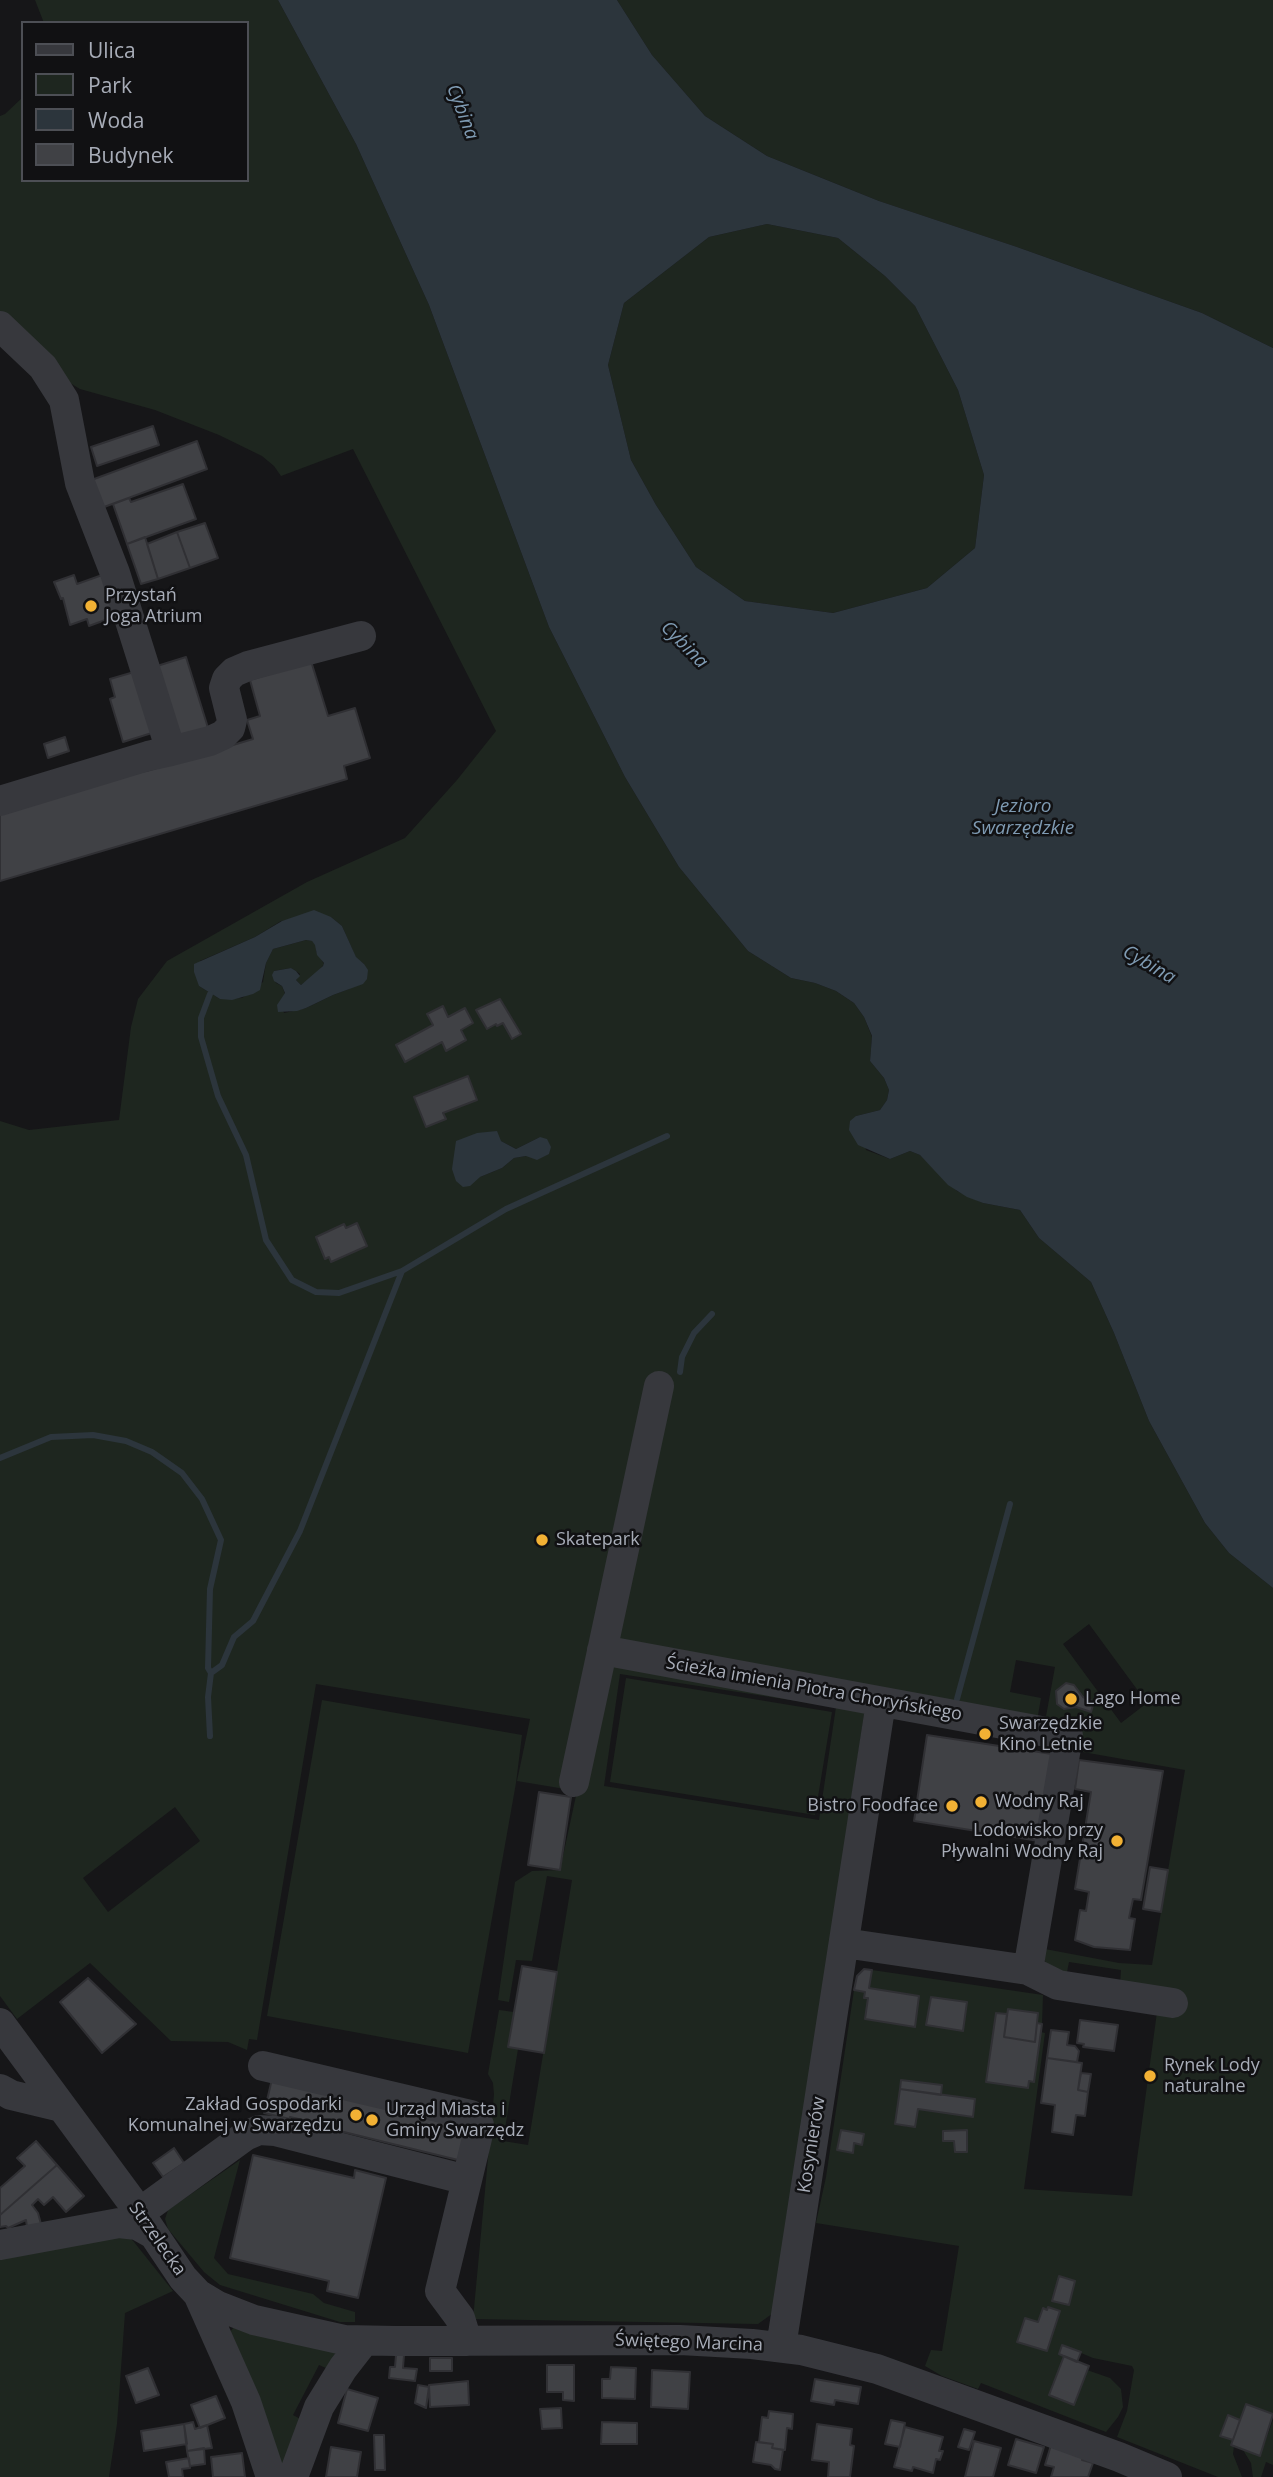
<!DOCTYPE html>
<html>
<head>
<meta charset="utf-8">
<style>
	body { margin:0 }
	#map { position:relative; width:1273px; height:2477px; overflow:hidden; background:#161618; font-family:"Open Sans",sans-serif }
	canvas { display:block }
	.legend { position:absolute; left:21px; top:21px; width:228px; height:161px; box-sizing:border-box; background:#111113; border:2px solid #4d4f55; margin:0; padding:9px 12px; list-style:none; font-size:21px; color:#a8adb8 }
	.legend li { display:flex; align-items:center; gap:14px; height:35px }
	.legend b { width:35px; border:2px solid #4d4f55 }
</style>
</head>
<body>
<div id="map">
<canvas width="1273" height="2477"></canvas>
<ul class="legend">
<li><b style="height:9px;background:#37383d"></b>Ulica</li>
<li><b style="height:19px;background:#1e261f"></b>Park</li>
<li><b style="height:19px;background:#2c353c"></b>Woda</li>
<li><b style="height:19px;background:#404145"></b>Budynek</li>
</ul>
</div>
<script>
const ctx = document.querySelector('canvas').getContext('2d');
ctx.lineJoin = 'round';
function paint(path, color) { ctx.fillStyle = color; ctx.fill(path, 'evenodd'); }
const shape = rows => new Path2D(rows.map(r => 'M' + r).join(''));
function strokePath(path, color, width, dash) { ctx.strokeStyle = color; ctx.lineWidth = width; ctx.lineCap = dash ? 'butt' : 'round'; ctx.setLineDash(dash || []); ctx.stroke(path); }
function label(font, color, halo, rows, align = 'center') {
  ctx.font = font + ' "Open Sans",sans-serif'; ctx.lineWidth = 5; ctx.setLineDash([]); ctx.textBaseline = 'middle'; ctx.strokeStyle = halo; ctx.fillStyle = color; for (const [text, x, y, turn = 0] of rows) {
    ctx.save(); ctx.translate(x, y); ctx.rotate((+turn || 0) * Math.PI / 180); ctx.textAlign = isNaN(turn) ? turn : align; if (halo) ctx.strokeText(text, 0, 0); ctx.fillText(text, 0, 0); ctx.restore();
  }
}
paint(shape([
	[35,0,278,0,356,144,429,305,549,627,625,777,679,867,748,951,791,978,815,983,836,991,854,1003,864,1017,872,1037,870,1061,884,1078,889,1090,887,1100,880,1110,856,1116,866,1150,890,1159,910,1151,920,1155,957,1191,983,1203,1020,1210,1039,1238,1091,1282,1114,1333,1149,1421,1205,1523,1229,1553,1273,1588,1273,2414,1246,2404,1240,2420,1228,2416,1220,2436,1233,2440,1231,2445,1234,2446,1233,2454,1242,2477,1218,2477,1117,2437,1127,2411,1134,2370,1132,2366,1093,2358,1062,2345,1059,2354,1064,2356,1049,2395,1074,2405,1087,2370,1110,2378,1121,2389,1123,2407,1118,2417,1106,2432,981,2383,978,2389,942,2376,925,2366,931,2350,942,2351,959,2246,816,2223,826,2177,854,1990,865,1992,864,1998,868,1998,865,2019,915,2026,919,1996,869,1988,872,1970,1043,1995,1042,2024,1037,2023,1038,2013,1008,2009,1007,2014,996,2013,987,2082,1028,2088,1029,2081,1034,2081,1041,2032,1045,2033,1024,2189,1132,2196,1157,2012,1120,1986,1121,1970,1069,1962,1066,1977,1050,1969,1045,1961,1045,1949,1119,1963,1152,1965,1185,1770,1077,1751,1081,1729,1045,1722,1055,1667,1016,1660,1010,1692,1041,1698,1037,1721,865,1708,776,2311,758,2324,473,2319,494,2094,493,2083,488,2074,499,2010,514,2012,508,2047,518,2049,503,2141,528,2145,572,1880,547,1876,532,1961,516,1960,509,2002,498,2000,515,1882,532,1871,560,1870,577,1791,517,1781,530,1719,316,1684,257,2040,249,2039,247,2050,228,2042,171,2041,90,1963,17,2019,0,1996,0,1121,29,1130,119,1120,131,1027,138,999,167,961,307,882,405,838,457,780,496,731,353,449,281,476,274,466,262,456,219,435,155,410,80,389,70,383,0,312,0,116,5,114,23,97,23,180,247,180,247,23,44,23],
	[331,917,342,926,356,958,364,964,349,989,333,995,306,1008,284,1013,280,1002,285,994,282,986,276,983,274,971,291,968,296,971,300,974,296,980,301,985,317,973,324,964,316,951,316,945,312,941,306,940,273,949,266,963,263,982,242,998,220,999,199,986,200,961,255,937,281,921],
	[540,1137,526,1156,514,1158,502,1168,480,1177,501,1141,516,1149],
	[1089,1624,1147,1703,1121,1723,1063,1644],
	[620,1674,836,1707,819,1820,604,1786],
	[175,1807,200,1841,108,1912,83,1878],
	[931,1997,967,2003,963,2031,927,2025],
	[901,2080,942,2085,941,2095,975,2100,973,2117,918,2109,915,2127,896,2125],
	[1059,2277,1075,2281,1068,2305,1052,2300],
	[1043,2308,1060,2311,1047,2351,1018,2341,1038,2322],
	[617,0,1273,0,1273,348,1202,313,1017,247,879,201,767,156,705,116,652,55],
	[767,224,838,238,885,276,915,306,958,390,984,475,975,548,927,588,833,613,745,601,696,567,656,505,631,460,608,365,624,303,709,237],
	[626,1678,832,1712,815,1815,610,1782],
	[322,1700,522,1735,516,1783,468,2053,267,2016],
	[240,2160,214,2258,228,2274,313,2294,324,2303,355,2312,355,2322,340,2322,220,2285,204,2272,168,2229,165,2219,168,2210],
	[104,2236,130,2238,134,2242,173,2291,125,2313,117,2424,109,2477,0,2477,0,2256],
	[234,2327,337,2353,333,2371,319,2365,293,2415,306,2422,285,2477,229,2333],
	[1273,2420,1273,2465,1266,2462,1261,2477,1253,2477,1251,2463,1243,2450,1260,2455]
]), '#1e261f');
paint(shape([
	[278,0,617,0,652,55,705,116,767,156,879,201,1017,247,1202,313,1273,348,1273,1588,1229,1553,1205,1523,1149,1421,1114,1333,1091,1282,1039,1238,1020,1210,983,1203,967,1197,948,1185,920,1155,910,1151,890,1159,858,1145,849,1130,850,1121,856,1116,880,1110,887,1100,889,1090,884,1078,870,1061,872,1036,864,1017,854,1003,836,991,815,983,791,978,748,951,679,867,625,777,549,627,429,305,356,144],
	[767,224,838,238,885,276,915,306,958,390,984,475,975,548,927,588,833,613,745,601,696,567,656,505,631,460,608,365,624,303,709,237],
	[314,910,331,917,342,926,356,957,364,964,368,970,367,979,363,984,333,995,306,1008,297,1011,278,1012,277,1005,285,993,282,986,274,981,272,975,274,971,291,968,296,971,300,976,296,980,301,985,323,966,324,963,317,955,315,945,312,941,306,940,273,949,266,963,260,990,253,994,232,1000,220,999,199,986,194,972,194,964,255,937,282,921],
	[497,1131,501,1141,516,1149,540,1137,547,1139,551,1147,549,1154,537,1160,526,1156,514,1158,502,1168,480,1177,470,1186,463,1187,456,1181,452,1169,456,1141,477,1133]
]), '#2c353c');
strokePath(shape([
	[210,994,201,1018,201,1037,218,1096,246,1155,266,1240,292,1280,316,1292,339,1293,402,1271],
	[680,1372,682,1357,694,1333,712,1314],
	[0,1458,51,1437,93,1435,126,1441,152,1452,182,1473,202,1499,221,1540,210,1589,208,1668,211,1673,222,1665,234,1637,253,1621,300,1531,402,1271,506,1209,667,1136],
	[957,1699,1010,1504],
	[210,1736,208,1697,211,1673]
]), '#2c353c', 6);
const building = shape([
	[153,426,159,445,97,466,91,447,153,426],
	[197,441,207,469,96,510,86,482,197,441],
	[183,484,196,519,127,544,113,504,129,498,131,502,183,484],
	[205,523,218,558,190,568,177,532,205,523],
	[177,532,190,568,158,579,147,544,177,532],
	[145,537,158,579,141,584,127,544,145,537],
	[105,574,119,615,89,626,87,619,70,625,63,598,61,599,54,582,74,575,77,584,105,574],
	[186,657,209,731,180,740,157,666,186,657],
	[311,661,328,716,355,708,370,758,344,766,347,779,0,881,0,805,150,770,253,739,247,720,260,716,250,680,311,661],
	[134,672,152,733,123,742,110,699,115,697,110,679,134,672],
	[65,737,69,751,48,758,44,744,65,737],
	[500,999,521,1034,512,1039,503,1023,497,1026,496,1024,487,1029,476,1010,500,999],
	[443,1006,448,1017,465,1008,473,1023,461,1030,466,1040,446,1051,442,1042,405,1062,396,1045,433,1025,427,1014,443,1006],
	[468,1076,477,1100,443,1113,446,1119,426,1127,414,1097,468,1076],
	[357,1223,367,1246,331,1262,329,1257,325,1259,316,1237,344,1224,346,1228,357,1223],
	[1066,1683,1074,1685,1083,1697,1094,1702,1091,1712,1076,1707,1064,1709,1057,1704,1056,1691,1066,1683],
	[927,1735,1052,1754,1039,1841,914,1821,927,1735],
	[1079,1760,1163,1771,1141,1900,1133,1899,1129,1918,1135,1919,1130,1950,1094,1947,1075,1940,1080,1910,1086,1911,1089,1892,1075,1889,1091,1792,1075,1789,1079,1760],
	[539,1792,571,1797,560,1870,528,1865,539,1792],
	[1150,1867,1168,1870,1161,1912,1143,1909,1150,1867],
	[522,1966,557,1972,544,2053,508,2047,522,1966],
	[864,1969,872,1970,869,1988,919,1996,915,2027,865,2019,868,1998,864,1998,865,1992,854,1990,857,1976,864,1969],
	[88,1978,136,2024,102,2053,60,2002,88,1978],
	[931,1997,967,2002,963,2031,926,2025,931,1997],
	[1008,2009,1038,2013,1035,2042,1004,2037,1008,2009],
	[996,2013,1007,2014,1004,2037,1035,2042,1037,2023,1042,2024,1034,2082,1029,2081,1028,2088,986,2082,996,2013],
	[1080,2020,1118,2025,1114,2051,1083,2047,1084,2044,1077,2043,1080,2020],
	[1051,2030,1069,2032,1067,2045,1075,2046,1079,2051,1077,2062,1047,2058,1051,2030],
	[1047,2058,1082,2063,1078,2090,1088,2092,1085,2116,1076,2115,1073,2135,1052,2132,1055,2105,1041,2103,1047,2058],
	[1081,2073,1091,2074,1088,2092,1078,2090,1081,2073],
	[272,2079,470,2126,462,2161,303,2122,303,2120,290,2117,290,2119,264,2113,272,2079],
	[901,2080,942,2085,941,2095,900,2089,901,2080],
	[900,2089,975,2099,973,2117,918,2109,915,2127,895,2124,900,2089],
	[841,2130,864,2134,862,2145,854,2143,853,2153,837,2150,841,2130],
	[967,2130,967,2152,955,2152,954,2141,943,2141,943,2131,967,2130],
	[36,2141,57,2165,0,2215,0,2188,25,2166,17,2158,36,2141],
	[174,2148,184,2163,163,2177,153,2163,174,2148],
	[253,2155,354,2178,355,2170,386,2178,358,2298,327,2291,329,2281,230,2258,253,2155],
	[57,2165,84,2196,66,2212,53,2197,44,2205,38,2199,32,2205,38,2213,41,2224,27,2227,26,2220,8,2228,6,2226,0,2227,0,2215,57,2165],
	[1059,2276,1075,2281,1069,2305,1052,2301,1059,2276],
	[1048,2307,1060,2311,1047,2351,1017,2342,1025,2318,1038,2322,1043,2308,1047,2310,1048,2307],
	[1062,2345,1081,2352,1077,2362,1059,2354,1062,2345],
	[396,2355,404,2355,403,2368,417,2369,415,2381,389,2378,390,2367,395,2367,396,2355],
	[1064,2356,1089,2366,1074,2405,1049,2395,1064,2356],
	[430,2358,452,2358,452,2371,430,2371,430,2358],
	[547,2365,574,2365,574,2401,563,2400,563,2392,547,2392,547,2365],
	[611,2367,636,2368,635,2399,602,2398,602,2379,610,2379,611,2367],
	[148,2368,159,2395,136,2403,126,2376,148,2368],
	[652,2370,690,2372,688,2409,651,2407,652,2370],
	[815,2379,861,2387,858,2404,835,2400,834,2405,811,2401,815,2379],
	[468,2381,469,2405,430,2407,429,2385,468,2381],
	[418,2385,429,2387,426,2408,415,2403,418,2385],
	[347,2389,378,2398,368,2431,338,2423,347,2389],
	[216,2396,225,2418,200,2428,191,2405,216,2396],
	[1246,2404,1273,2414,1260,2456,1231,2445,1246,2404],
	[561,2408,562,2428,542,2429,540,2409,561,2408],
	[769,2411,793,2414,792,2429,787,2428,785,2450,772,2448,773,2444,759,2442,762,2417,768,2418,769,2411],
	[1228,2415,1240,2420,1233,2440,1220,2436,1228,2415],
	[891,2420,905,2423,900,2447,885,2444,891,2420],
	[193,2422,195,2429,207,2425,212,2448,187,2451,184,2424,193,2422],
	[602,2422,637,2423,637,2444,601,2444,602,2422],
	[184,2424,187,2444,144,2451,141,2431,184,2424],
	[817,2424,852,2429,850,2445,854,2446,850,2477,828,2477,829,2462,812,2460,817,2424],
	[905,2427,943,2437,939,2451,943,2451,940,2460,936,2459,933,2473,913,2467,912,2471,894,2467,905,2427],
	[964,2429,975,2432,969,2450,958,2447,964,2429],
	[374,2435,384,2435,385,2470,375,2470,374,2435],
	[1016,2439,1044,2447,1036,2473,1008,2465,1016,2439],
	[974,2441,1001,2448,993,2477,965,2477,974,2441],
	[756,2442,773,2444,772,2448,783,2450,780,2470,775,2469,771,2465,753,2462,756,2442],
	[1051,2445,1084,2455,1082,2460,1093,2463,1088,2477,1051,2477,1054,2467,1045,2465,1051,2445],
	[331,2447,361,2452,357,2477,326,2477,331,2447],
	[204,2448,205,2464,190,2466,187,2451,204,2448],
	[242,2453,245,2477,213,2477,211,2457,242,2453],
	[189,2458,190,2468,182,2469,183,2477,169,2477,166,2462,189,2458]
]);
paint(building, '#404145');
strokePath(building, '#303034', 2);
strokePath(shape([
	[0,326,43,367,64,400,80,483,115,573,171,751,210,741,223,735,230,728,232,720,224,688,227,679,234,672,248,666,361,636],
	[0,801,148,756,171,751],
	[602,1650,1068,1736,1028,1970],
	[574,1782,659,1386],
	[844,1943,1028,1970,1058,1985,1173,2003],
	[0,2023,132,2202,183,2278,198,2294,246,2402,271,2477],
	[263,2066,471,2115,479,2125,478,2134,467,2180],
	[0,2089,11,2095,61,2107],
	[139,2213,245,2136,259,2130,275,2131,467,2180,440,2291,460,2318,467,2341],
	[0,2245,119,2223,137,2225,153,2234],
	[198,2294,218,2306,254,2320,344,2340,396,2341,680,2340,752,2344,801,2350,877,2369,1119,2457,1167,2477],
	[781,2347,881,1702],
	[293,2477,319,2407,343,2368,364,2341]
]), '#37383d', 30);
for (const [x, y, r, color] of [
	[91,606,7,"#f2b134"],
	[542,1540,7,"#f2b134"],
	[1071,1699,7,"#f2b134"],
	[985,1734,7,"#f2b134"],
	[981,1802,7,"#f2b134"],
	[952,1806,7,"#f2b134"],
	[1117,1841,7,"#f2b134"],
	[1150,2076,7,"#f2b134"],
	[356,2115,7,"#f2b134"],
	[372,2120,7,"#f2b134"]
]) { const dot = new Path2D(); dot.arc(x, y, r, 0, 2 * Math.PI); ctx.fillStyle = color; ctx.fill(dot); strokePath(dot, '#111113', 2.5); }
label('18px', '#a8adb8', '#111113', [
	["Przystań",105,596],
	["Joga Atrium",105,617],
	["Skatepark",556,1540],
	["Lago Home",1085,1699],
	["Swarzędzkie",999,1724],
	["Kino Letnie",999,1745],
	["Wodny Raj",995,1802],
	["Bistro Foodface",938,1806,"right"],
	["Lodowisko przy",1103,1831,"right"],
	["Pływalni Wodny Raj",1103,1852,"right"],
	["Rynek Lody",1164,2066],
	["naturalne",1164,2087],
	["Zakład Gospodarki",342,2105,"right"],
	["Komunalnej w Swarzędzu",342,2126,"right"],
	["Urząd Miasta i",386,2110],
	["Gminy Swarzędz",386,2131]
], 'left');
label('18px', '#a8adb8', '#111113', [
	["Ścieżka imienia Piotra Choryńskiego",814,1689,10],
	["Kosynierów",812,2145,-81],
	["Strzelecka",157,2239,55],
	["Świętego Marcina",689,2343,2]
]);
label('italic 19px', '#7f9bb3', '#111113', [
	["Cybina",462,112,69],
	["Cybina",684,645,45],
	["Jezioro",1023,807],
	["Swarzędzkie",1023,829],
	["Cybina",1149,965,30]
]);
</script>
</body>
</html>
